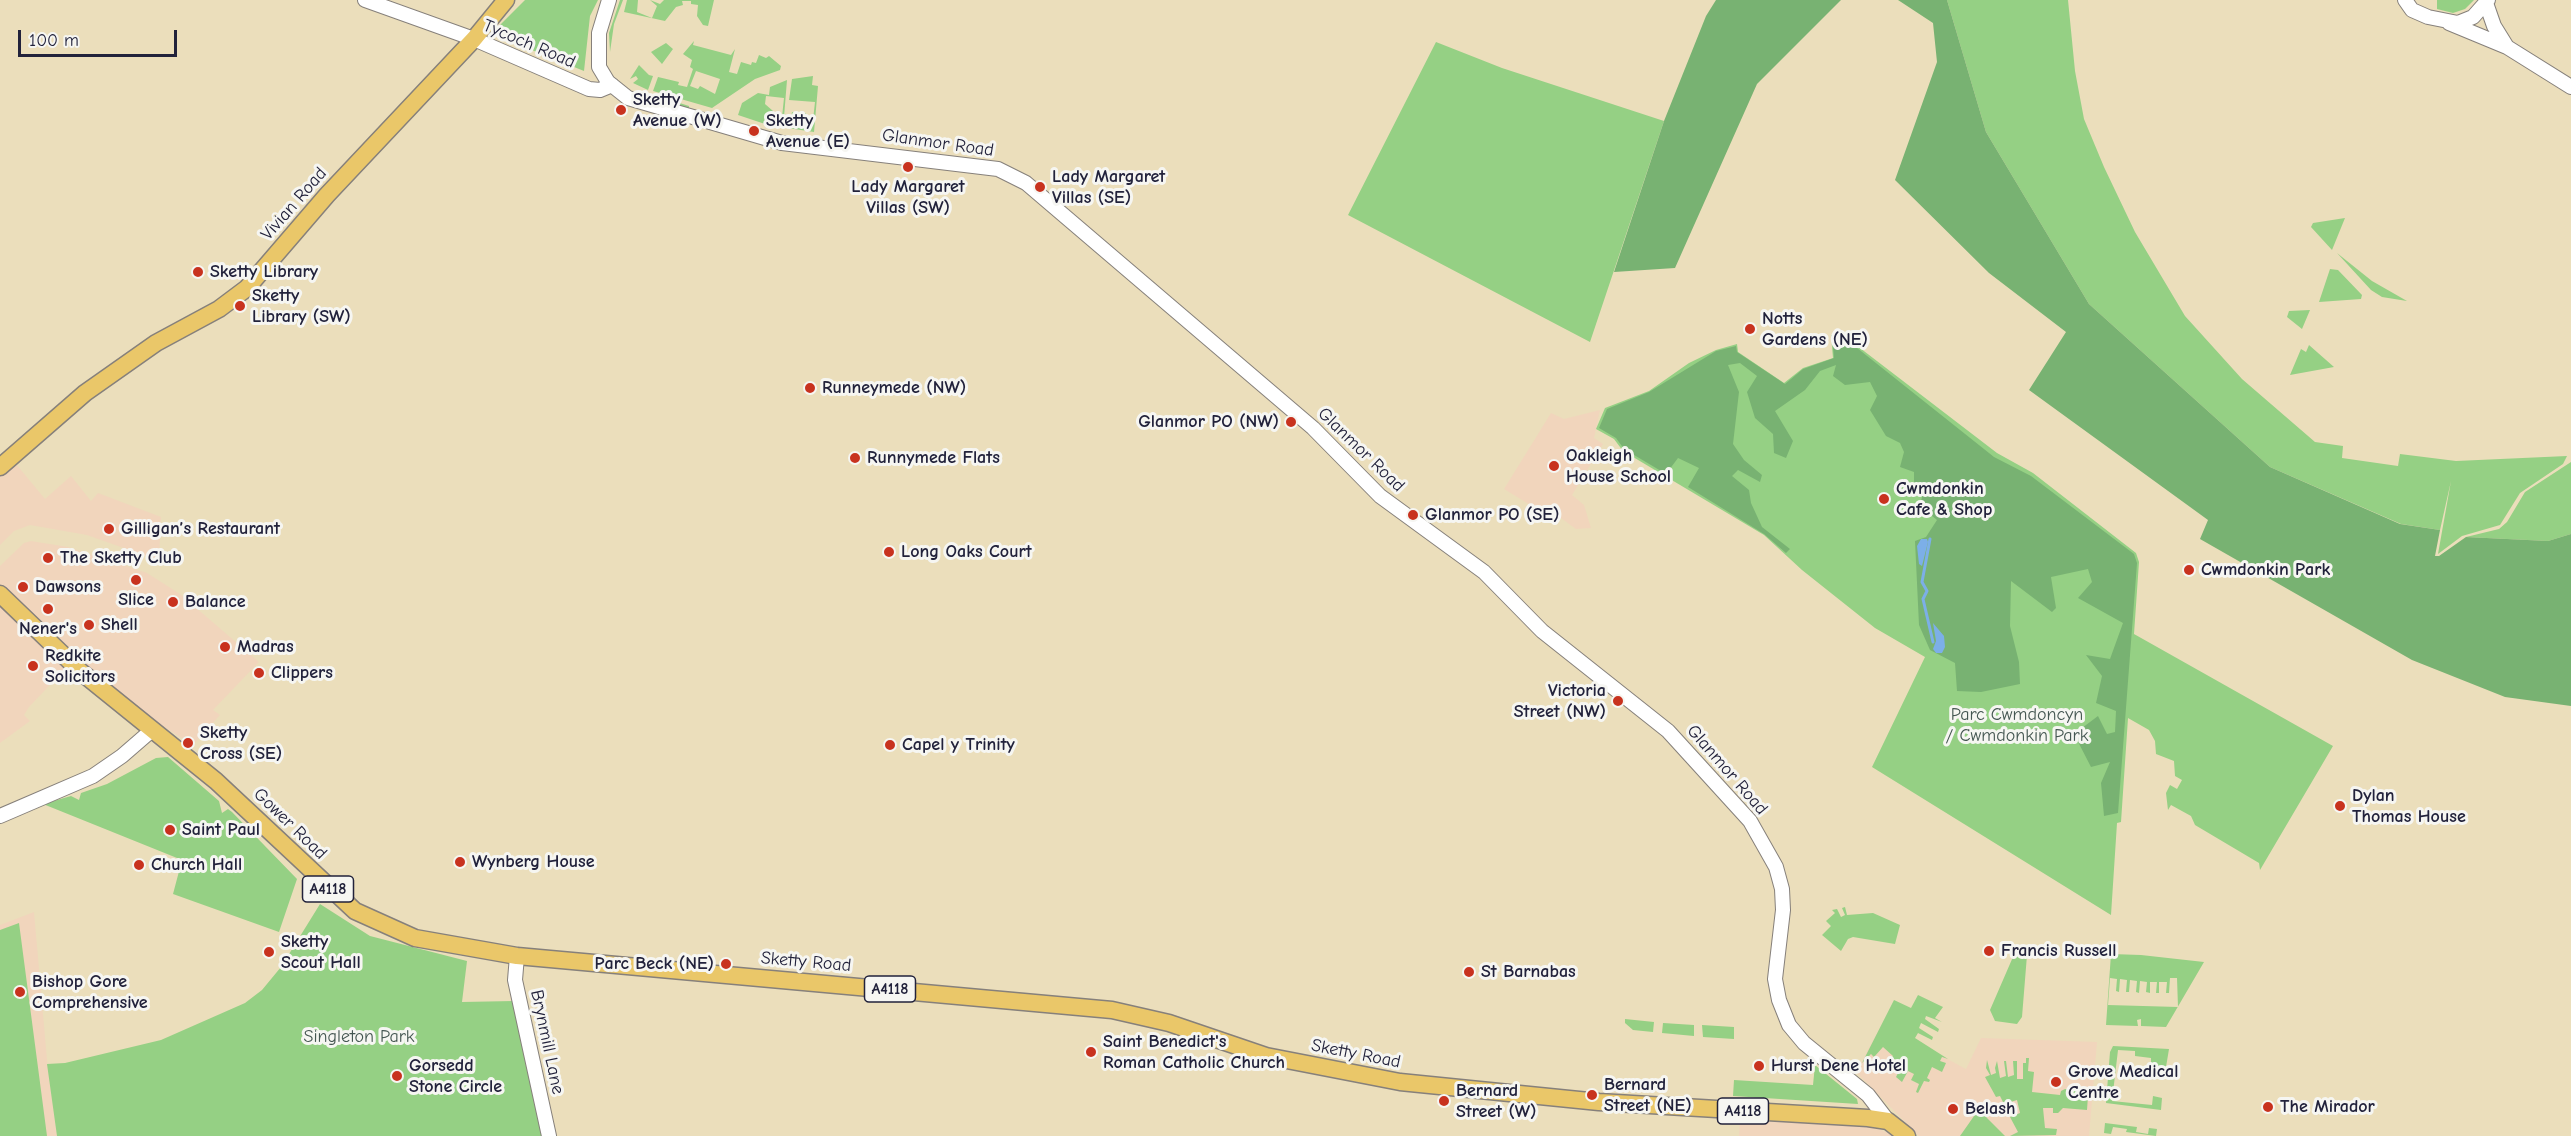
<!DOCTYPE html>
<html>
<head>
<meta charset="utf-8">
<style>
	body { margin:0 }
	#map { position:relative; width:2571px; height:1136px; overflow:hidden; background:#ebdebb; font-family:"Comic Neue",sans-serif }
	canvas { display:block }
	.scale { position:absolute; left:18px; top:30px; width:159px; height:27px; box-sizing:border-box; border:3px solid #22223b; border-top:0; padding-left:8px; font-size:18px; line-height:21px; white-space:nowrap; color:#22223b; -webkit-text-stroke:4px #f6f6f2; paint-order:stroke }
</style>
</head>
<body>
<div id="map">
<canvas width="2571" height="1136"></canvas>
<div class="scale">100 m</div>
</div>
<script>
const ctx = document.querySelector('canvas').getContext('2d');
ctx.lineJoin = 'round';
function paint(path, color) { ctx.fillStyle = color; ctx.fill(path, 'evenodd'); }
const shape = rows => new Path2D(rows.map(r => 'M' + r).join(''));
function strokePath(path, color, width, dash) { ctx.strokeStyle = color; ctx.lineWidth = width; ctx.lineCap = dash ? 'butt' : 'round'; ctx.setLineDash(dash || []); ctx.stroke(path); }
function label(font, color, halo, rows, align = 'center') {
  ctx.font = font + ' "Comic Neue",sans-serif'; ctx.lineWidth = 6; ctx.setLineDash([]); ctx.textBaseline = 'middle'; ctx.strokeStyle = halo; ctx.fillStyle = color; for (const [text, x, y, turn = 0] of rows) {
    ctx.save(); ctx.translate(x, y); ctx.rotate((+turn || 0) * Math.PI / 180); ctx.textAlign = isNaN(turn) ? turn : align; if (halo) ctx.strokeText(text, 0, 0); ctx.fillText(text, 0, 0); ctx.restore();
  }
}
paint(shape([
	[1600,410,1594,438,1603,444,1572,495,1584,505,1591,528,1576,529,1554,513,1550,517,1504,489,1551,413,1564,419],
	[16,464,45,499,71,476,91,501,98,493,161,517,159,558,155,559,87,535,30,525,14,531,0,545,0,476],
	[31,541,68,547,147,573,180,594,259,662,213,710,220,715,193,745,145,715,71,656,0,586,0,566,24,543],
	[0,604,66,668,29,707,24,715,30,721,0,743],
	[34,912,47,1060,57,1136,0,1136,0,925],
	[1882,1024,1966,1069,1981,1038,2097,1042,2089,1136,1919,1136,1856,1072],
	[1740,1117,1866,1124,1896,1136,1739,1136]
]), '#f1d5bc');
paint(shape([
	[525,0,598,0,590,16,584,71,502,38,497,28],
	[620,0,623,0,614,24,610,52,609,33],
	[627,0,638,0,637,12,652,18,657,6,650,0,660,4,664,0,714,0,708,26,703,25,697,16,698,5,691,4,691,1,682,1,683,5,676,7,665,21,624,12],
	[1947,0,2068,0,2075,71,2084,119,2104,167,2135,232,2185,316,2242,379,2315,442,2343,446,2342,458,2398,466,2400,454,2456,461,2567,456,2563,464,2520,493,2500,525,2462,536,2438,554,2451,481,2440,530,2401,524,2270,467,2089,304,1986,132],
	[2437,0,2474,0,2465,9,2453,13,2437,9],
	[694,41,693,45,731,55,735,49,729,72,737,74,741,62,751,65,752,62,756,63,759,55,766,58,769,56,781,66,780,70,755,79,712,108,653,91,658,77,679,82,678,85,687,87,693,69,690,67,692,60,683,54],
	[696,71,720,79,715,94,700,86,698,89,690,86],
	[1436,42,1502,68,1664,121,1590,342,1348,215],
	[666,43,673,49,662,64,651,52],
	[639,65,649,75,653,76,648,90,633,83,638,79,636,76,630,79],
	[813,76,812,85,818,86,814,132,768,125,738,115,742,103,758,93,769,95,770,87,787,80,784,117,791,118,792,112,800,113,806,113,805,120,813,120,815,102,789,100,792,79],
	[766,96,784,98,782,117,773,115,773,111,765,104],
	[652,94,689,106,689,110,653,99],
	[2345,218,2332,250,2311,227,2313,223],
	[2337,253,2372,281,2407,301,2382,297,2371,290],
	[2330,269,2338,270,2362,295,2361,299,2319,302],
	[2310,310,2302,329,2287,317,2289,311],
	[1831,335,1843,335,1997,453,2033,473,2136,553,2139,562,2134,634,2333,746,2260,870,2259,863,2195,825,2191,816,2171,805,2168,810,2166,793,2170,785,2177,789,2182,780,2175,776,2174,761,2156,754,2155,741,2149,730,2128,718,2121,822,2117,823,2111,915,1872,767,1925,657,1875,628,1802,570,1764,535,1623,451,1614,439,1596,429,1605,408,1649,391,1689,363,1716,350,1737,344,1738,352,1784,383,1803,368,1833,358],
	[2309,345,2334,367,2290,375,2301,349,2306,352],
	[2571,462,2571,534,2548,541,2466,537,2499,529,2507,522,2525,492],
	[168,757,219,801,222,813,228,809,232,812,297,879,279,932,173,894,182,860,43,804,71,796,79,800,81,793,107,784,156,758],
	[320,904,370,936,467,961,462,1002,514,1001,526,1066,545,1136,57,1136,47,1064,65,1063,161,1040,245,1003,262,990,281,967],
	[1845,907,1847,915,1873,913,1900,925,1895,944,1853,937,1848,939,1841,951,1822,935,1831,926,1826,921,1835,913,1832,910,1837,909,1841,917,1845,915,1842,908],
	[19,923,47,1136,0,1136,0,930],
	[2016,950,2027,955,2022,1017,2017,1024,1995,1021,1990,1010],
	[2111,954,2141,955,2204,962,2166,1027,2141,1026,2141,1019,2137,1020,2138,1026,2106,1025],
	[2110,978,2117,979,2116,991,2119,992,2120,979,2127,980,2126,992,2129,992,2130,980,2137,981,2136,992,2139,993,2140,981,2147,982,2146,992,2150,993,2150,982,2157,982,2156,993,2159,993,2159,982,2167,982,2166,993,2169,993,2170,978,2177,978,2178,1007,2108,1005],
	[1918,995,1943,1007,1935,1018,1942,1022,1926,1016,1925,1019,1939,1029,1938,1032,1921,1023,1919,1028,1933,1037,1932,1040,1918,1033,1915,1038,1948,1059,1942,1057,1940,1061,1946,1063,1942,1072,1932,1067,1927,1078,1930,1080,1929,1082,1924,1081,1918,1093,1916,1092,1919,1084,1911,1080,1914,1074,1908,1071,1902,1082,1896,1077,1903,1063,1891,1058,1893,1056,1883,1047,1874,1057,1871,1054,1862,1063,1894,1000,1911,1008],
	[1625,1019,1654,1022,1653,1032,1633,1030,1625,1023],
	[1663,1023,1694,1025,1694,1036,1662,1033],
	[1702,1025,1734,1027,1734,1039,1703,1037],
	[2113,1046,2169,1049,2166,1067,2151,1066,2151,1058,2135,1056,2135,1051,2118,1050,2112,1101,2152,1105,2153,1096,2162,1098,2161,1110,2106,1103,2110,1052],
	[2026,1058,2029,1058,2028,1071,2034,1072,2032,1092,2060,1095,2061,1091,2065,1089,2079,1091,2088,1096,2087,1110,2063,1108,2058,1113,2053,1113,2053,1108,2043,1108,2045,1128,2057,1129,2056,1135,2010,1136,2018,1132,2010,1117,2020,1113,2017,1100,2004,1104,2000,1096,1996,1097,1985,1077,1990,1075,1986,1068,1987,1060,1991,1075,1996,1073,1995,1068,1997,1061,2000,1078,2006,1076,2004,1061,2006,1061,2008,1077,2014,1075,2013,1061,2017,1061,2017,1079,2023,1079,2023,1063,2026,1063],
	[1815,1065,1857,1099,1858,1104,1733,1096,1734,1080,1813,1085],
	[1979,1109,1987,1118,2005,1136,1960,1136],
	[2105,1123,2137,1127,2136,1132,2148,1134,2149,1128,2157,1129,2156,1136,2126,1132,2127,1129,2113,1127,2111,1134,2104,1133]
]), '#95d084');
paint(shape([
	[1716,0,1841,0,1757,84,1675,268,1614,272,1664,121,1706,16],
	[1898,0,1947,0,1986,132,2089,304,2270,467,2400,524,2440,530,2435,556,2439,556,2466,537,2548,541,2571,534,2571,706,2505,697,2412,660,2200,539,2208,520,2029,390,2066,332,1989,273,1895,180,1937,62,1933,23],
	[1832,336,1842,336,1994,457,2031,476,2134,554,2137,563,2118,813,2104,816,2101,783,2110,762,2091,767,2074,734,2098,716,2107,734,2115,732,2116,711,2096,703,2102,676,2086,655,2110,659,2123,623,2078,598,2092,582,2088,569,2051,577,2056,608,2052,612,2011,581,2010,626,2019,662,2020,684,1981,692,1957,691,1955,663,1930,650,1919,625,1915,541,1926,537,1937,520,1920,506,1924,488,1914,484,1914,472,1900,467,1904,452,1900,443,1886,436,1870,410,1877,396,1870,382,1845,385,1833,376,1836,365,1820,371,1805,390,1775,411,1793,441,1786,458,1774,453,1773,434,1755,418,1747,392,1757,376,1740,363,1728,365,1739,392,1733,444,1744,460,1762,475,1760,482,1738,470,1732,476,1749,490,1751,503,1762,527,1790,549,1786,553,1764,534,1688,487,1699,468,1678,458,1666,474,1624,449,1616,438,1599,428,1607,409,1649,392,1716,351,1736,346,1737,352,1785,384,1803,369,1834,358]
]), '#78b272');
paint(shape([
	[1921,539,1927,539,1928,542,1922,566,1919,564,1917,546],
	[1933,623,1944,636,1945,647,1942,653,1936,653,1933,649,1936,641]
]), '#7cafe8');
strokePath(shape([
	[1930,539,1922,582,1927,591,1923,599,1933,642]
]), '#7cafe8', 3);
const tertiary = shape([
	[365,0,474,39,589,89,600,90,612,85],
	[609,0,599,33,599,67,608,82,628,98,782,143,998,169,1026,183,1313,428,1380,496,1484,572,1542,631,1668,731,1750,821,1776,867,1782,889,1783,910,1775,979,1779,1000,1789,1025,1804,1043,1868,1095,1888,1121],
	[2405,0,2412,10,2428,17,2458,23,2473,17,2488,0],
	[2486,3,2494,26,2507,47],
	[2449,23,2507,47,2571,87],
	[0,816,93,776,122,756,152,730],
	[517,956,515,980,549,1136]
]);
const primary = shape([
	[0,467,85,393,156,343,219,309,247,288,327,195,474,39,506,0],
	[0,594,81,672,216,781,355,911,415,938,517,956,1112,1010,1169,1023,1266,1056,1400,1082,1599,1102,1868,1118,1888,1121,1907,1136]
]);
strokePath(tertiary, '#86807b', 16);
strokePath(primary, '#86807b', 19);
strokePath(tertiary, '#fff', 14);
strokePath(primary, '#eac769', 16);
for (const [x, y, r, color] of [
	[621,110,6,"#c8321e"],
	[754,131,6,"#c8321e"],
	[908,167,6,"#c8321e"],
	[1040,187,6,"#c8321e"],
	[198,272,6,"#c8321e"],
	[240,306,6,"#c8321e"],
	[1750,329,6,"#c8321e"],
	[810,388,6,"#c8321e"],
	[1291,422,6,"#c8321e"],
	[855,458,6,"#c8321e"],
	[1554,466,6,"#c8321e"],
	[1884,499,6,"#c8321e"],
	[1413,515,6,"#c8321e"],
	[109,529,6,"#c8321e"],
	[889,552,6,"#c8321e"],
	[48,558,6,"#c8321e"],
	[2189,570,6,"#c8321e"],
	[136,580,6,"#c8321e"],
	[23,587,6,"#c8321e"],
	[173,602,6,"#c8321e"],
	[48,609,6,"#c8321e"],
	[89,625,6,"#c8321e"],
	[225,647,6,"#c8321e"],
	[33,666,6,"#c8321e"],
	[259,673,6,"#c8321e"],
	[1618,701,6,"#c8321e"],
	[188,743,6,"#c8321e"],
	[890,745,6,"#c8321e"],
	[2340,806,6,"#c8321e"],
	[170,830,6,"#c8321e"],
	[460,862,6,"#c8321e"],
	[139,865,6,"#c8321e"],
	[1989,951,6,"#c8321e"],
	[269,952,6,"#c8321e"],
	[726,964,6,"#c8321e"],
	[1469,972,6,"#c8321e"],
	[20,992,6,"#c8321e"],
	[1091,1052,6,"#c8321e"],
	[1759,1066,6,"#c8321e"],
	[397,1076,6,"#c8321e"],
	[2056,1082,6,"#c8321e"],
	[1592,1095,6,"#c8321e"],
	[1444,1101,6,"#c8321e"],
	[2268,1107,6,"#c8321e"],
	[1953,1109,6,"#c8321e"]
]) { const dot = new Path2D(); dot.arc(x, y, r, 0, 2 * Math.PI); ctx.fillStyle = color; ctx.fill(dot); strokePath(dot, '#f6f6f2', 2); }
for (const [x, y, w] of [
	[328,889,51],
	[890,989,51],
	[1743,1111,51]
]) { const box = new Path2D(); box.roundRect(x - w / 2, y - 13, w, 26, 4.5); ctx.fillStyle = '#f6f6f2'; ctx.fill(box); strokePath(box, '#22223b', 1.5); }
label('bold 16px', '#22223b', null, [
	["A4118",328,889],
	["A4118",890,989],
	["A4118",1743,1111]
]);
label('18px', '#22223b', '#f6f6f2', [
	["Tycoch Road",529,44,23],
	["Glanmor Road",938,143,8],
	["Vivian Road",294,204,-49],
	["Glanmor Road",1361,450,44],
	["Glanmor Road",1727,770,49],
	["Gower Road",290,824,44],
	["Sketty Road",806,962,5],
	["Brynmill Lane",547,1042,78],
	["Sketty Road",1356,1054,11]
]);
label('bold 18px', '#22223b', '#f6f6f2', [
	["Sketty",633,100],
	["Avenue (W)",633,121],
	["Sketty",766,121],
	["Avenue (E)",766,142],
	["Lady Margaret",1052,177],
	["Villas (SE)",1052,198],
	["Lady Margaret",908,187,"center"],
	["Villas (SW)",908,208,"center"],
	["Sketty Library",210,272],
	["Sketty",252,296],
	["Library (SW)",252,317],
	["Notts",1762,319],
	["Gardens (NE)",1762,340],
	["Runneymede (NW)",822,388],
	["Glanmor PO (NW)",1279,422,"right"],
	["Oakleigh",1566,456],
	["House School",1566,477],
	["Runnymede Flats",867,458],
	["Cwmdonkin",1896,489],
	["Cafe & Shop",1896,510],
	["Glanmor PO (SE)",1425,515],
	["Gilligan’s Restaurant",121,529],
	["Long Oaks Court",901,552],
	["The Sketty Club",60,558],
	["Cwmdonkin Park",2201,570],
	["Dawsons",35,587],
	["Slice",136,600,"center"],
	["Balance",185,602],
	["Shell",101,625],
	["Nener's",48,629,"center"],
	["Madras",237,647],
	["Redkite",45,656],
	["Solicitors",45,677],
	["Clippers",271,673],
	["Victoria",1606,691,"right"],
	["Street (NW)",1606,712,"right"],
	["Sketty",200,733],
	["Cross (SE)",200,754],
	["Capel y Trinity",902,745],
	["Dylan",2352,796],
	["Thomas House",2352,817],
	["Saint Paul",182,830],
	["Wynberg House",472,862],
	["Church Hall",151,865],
	["Sketty",281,942],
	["Scout Hall",281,963],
	["Francis Russell",2001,951],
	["Parc Beck (NE)",714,964,"right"],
	["St Barnabas",1481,972],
	["Bishop Gore",32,982],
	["Comprehensive",32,1003],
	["Saint Benedict's",1103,1042],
	["Roman Catholic Church",1103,1063],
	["Gorsedd",409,1066],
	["Stone Circle",409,1087],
	["Hurst Dene Hotel",1771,1066],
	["Grove Medical",2068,1072],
	["Centre",2068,1093],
	["Bernard",1604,1085],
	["Street (NE)",1604,1106],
	["Bernard",1456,1091],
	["Street (W)",1456,1112],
	["The Mirador",2280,1107],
	["Belash",1965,1109]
], 'left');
label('18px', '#445651', '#f6f6f2', [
	["Parc Cwmdoncyn",2017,715],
	["/ Cwmdonkin Park",2017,736],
	["Singleton Park",359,1037]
]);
</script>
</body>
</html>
